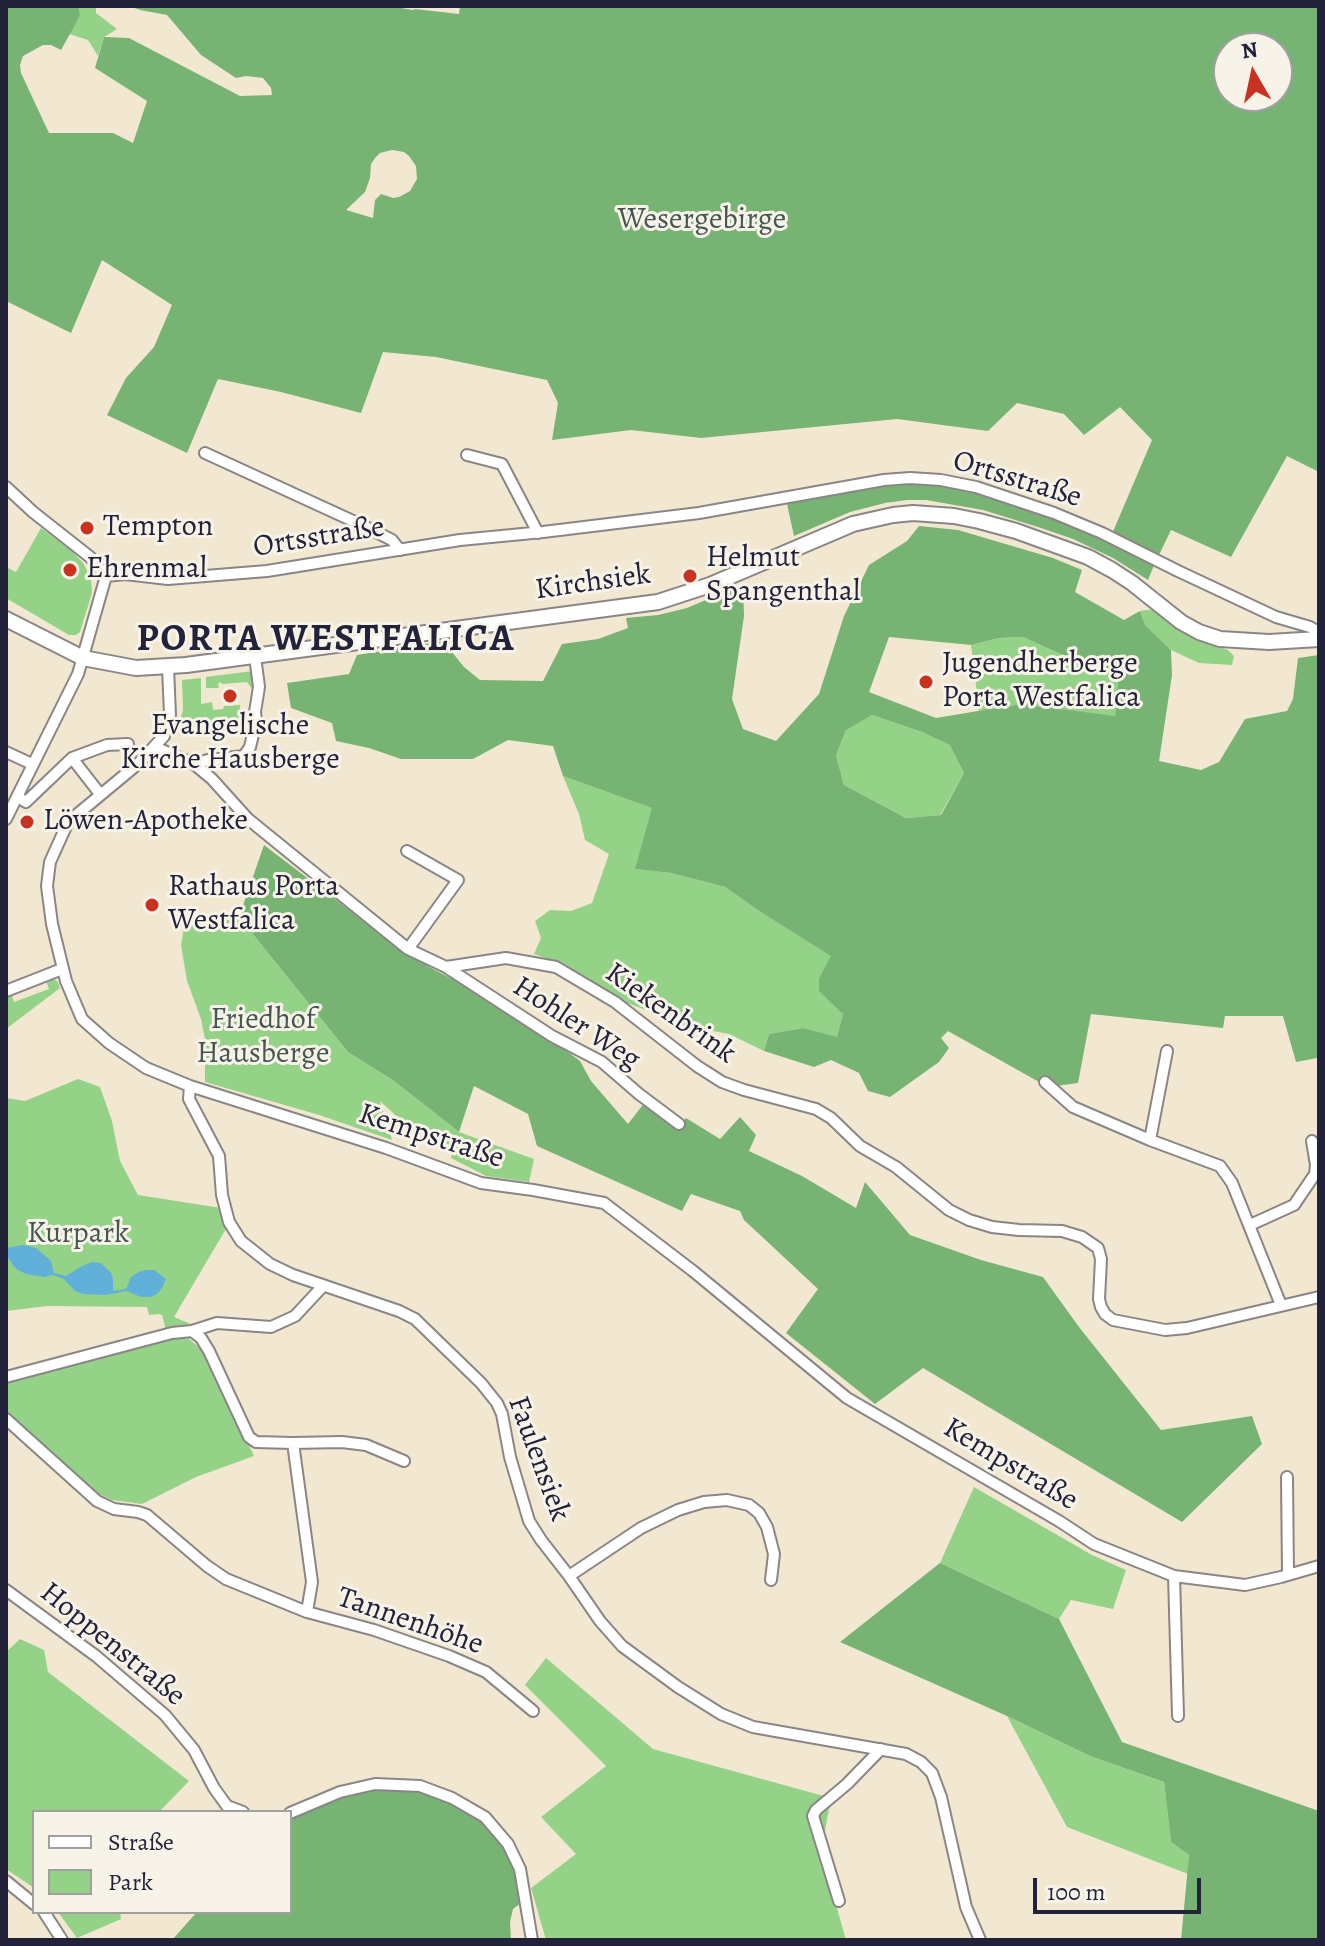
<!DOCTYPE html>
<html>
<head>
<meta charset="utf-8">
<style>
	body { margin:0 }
	#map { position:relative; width:1325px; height:1946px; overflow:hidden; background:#f2e8d1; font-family:Alegreya,serif }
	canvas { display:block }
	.frame { position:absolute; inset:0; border:8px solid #22223b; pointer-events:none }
	.legend { position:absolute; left:32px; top:1810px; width:260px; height:104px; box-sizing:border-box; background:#f7f3e8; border:2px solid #a29fa3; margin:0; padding:10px 14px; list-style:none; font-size:24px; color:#22223b }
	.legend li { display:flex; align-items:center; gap:16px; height:40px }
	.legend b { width:40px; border:2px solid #a29fa3 }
	.north { position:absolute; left:1213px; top:32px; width:80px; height:80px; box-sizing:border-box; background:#f7f3e8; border:2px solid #a29fa3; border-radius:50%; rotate:351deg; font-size:22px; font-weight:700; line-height:32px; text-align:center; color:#22223b }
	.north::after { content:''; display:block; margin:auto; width:28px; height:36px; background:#c8321e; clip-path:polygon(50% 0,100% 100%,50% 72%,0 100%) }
	.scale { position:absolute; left:1033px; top:1878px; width:168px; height:36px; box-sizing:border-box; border:4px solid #22223b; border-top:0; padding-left:10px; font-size:24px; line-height:28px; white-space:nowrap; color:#22223b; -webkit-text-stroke:6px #f7f3e8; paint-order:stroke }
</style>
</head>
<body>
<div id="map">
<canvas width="1325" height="1946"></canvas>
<div class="frame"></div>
<ul class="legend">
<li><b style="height:10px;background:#fff"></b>Straße</li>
<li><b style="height:22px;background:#94d288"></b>Park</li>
</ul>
<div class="north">N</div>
<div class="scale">100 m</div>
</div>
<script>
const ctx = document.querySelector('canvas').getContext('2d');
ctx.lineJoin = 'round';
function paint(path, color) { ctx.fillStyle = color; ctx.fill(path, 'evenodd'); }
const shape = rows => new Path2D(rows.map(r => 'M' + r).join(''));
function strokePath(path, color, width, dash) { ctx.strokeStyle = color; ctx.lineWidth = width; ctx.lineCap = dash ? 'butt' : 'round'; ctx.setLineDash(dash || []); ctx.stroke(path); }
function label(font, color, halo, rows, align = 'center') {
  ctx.font = font + ' Alegreya,serif'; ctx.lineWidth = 6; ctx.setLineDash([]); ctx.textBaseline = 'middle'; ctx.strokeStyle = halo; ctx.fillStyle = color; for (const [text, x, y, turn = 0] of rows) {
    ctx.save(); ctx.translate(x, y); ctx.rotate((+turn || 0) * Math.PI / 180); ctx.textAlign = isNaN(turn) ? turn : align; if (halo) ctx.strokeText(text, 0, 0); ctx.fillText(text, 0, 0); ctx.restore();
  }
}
paint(shape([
	[79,6,96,6,96,13,117,29,104,37,98,56,88,40,69,34,80,16],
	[41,528,72,551,83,563,91,577,92,593,80,632,76,635,69,635,6,598,6,567,16,572],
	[1153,609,1175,627,1194,638,1228,650,1234,656,1232,665,1199,663,1171,650,1145,625,1140,611],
	[1023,637,1118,680,1115,717,1020,704,979,711,971,645,999,638],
	[253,671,254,688,252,689,247,682,222,684,220,682,218,684,219,688,206,688,206,677],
	[201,678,201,704,212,702,213,710,223,709,224,706,240,705,240,711,248,711,249,715,219,730,178,725,183,711,182,680],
	[872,715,922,732,951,745,964,773,940,815,906,818,844,785,836,755,846,729],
	[563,776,653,808,636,869,671,873,725,887,759,911,832,956,819,978,843,1014,837,1038,803,1028,769,1034,764,1051,729,1034,687,1026,617,999,565,965,534,954,541,938,535,921,550,910,571,911,592,903,609,854,585,840,579,814],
	[239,917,348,1052,394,1081,459,1132,534,1159,529,1182,486,1176,451,1158,453,1147,404,1123,380,1101,392,1140,319,1115,205,1082,205,1039,201,1019,187,981,181,945,184,928,205,920,233,920],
	[53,978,58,982,60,988,6,1029,6,995,11,993,14,1002,49,989,46,981],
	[78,1079,100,1087,112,1121,120,1161,138,1195,221,1208,227,1227,174,1317,191,1324,166,1330,162,1315,159,1314,149,1315,147,1307,47,1306,6,1311,6,1098,25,1101],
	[170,1337,189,1339,206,1353,254,1456,196,1477,142,1504,112,1500,94,1492,6,1413,6,1383],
	[974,1487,1092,1555,1126,1570,1113,1609,1071,1600,1059,1619,940,1563],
	[20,1639,44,1650,48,1672,189,1781,159,1812,34,1812,34,1888,6,1869,6,1652],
	[546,1658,653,1749,831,1798,821,1852,846,1940,657,1939,656,1940,546,1940,531,1888,576,1854,541,1817,606,1766,525,1685],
	[1007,1716,1090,1756,1164,1782,1171,1842,1189,1855,1188,1874,1067,1827],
	[58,1912,120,1912,121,1919,77,1938]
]), '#94d288');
paint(shape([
	[6,6,79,6,80,16,61,50,51,45,43,45,23,56,20,65,21,73,49,133,113,133,133,143,147,101,95,68,104,37,129,38,240,96,272,95,271,88,263,78,246,76,236,78,201,55,167,15,140,10,129,6,390,6,413,10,415,9,459,14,460,6,1319,6,1319,472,1287,456,1231,557,1171,530,1158,557,1112,534,1152,440,1120,407,1084,435,1064,414,1017,403,988,431,897,419,701,438,631,430,552,440,558,403,547,380,436,357,383,352,361,413,281,392,218,379,187,453,107,415,126,378,154,347,172,305,102,260,71,333,6,301],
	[1229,48,1277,48,1277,96,1229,96],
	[392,150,404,152,409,156,416,166,417,179,410,191,399,197,393,198,381,194,375,200,373,218,346,210,365,192,370,178,371,164,375,158,380,153],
	[904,483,927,483,995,496,1060,518,1155,563,1148,580,1113,558,1073,539,1041,528,983,510,926,500,907,500,885,503,850,512,794,536,787,504,881,485],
	[919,526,958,530,1053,558,1082,570,1075,592,1124,620,1140,611,1145,625,1171,650,1172,675,1159,761,1201,770,1219,762,1245,719,1287,711,1293,699,1298,658,1319,655,1319,1061,1317,1058,1296,1062,1283,1016,1225,1016,1223,1028,1091,1014,1078,1083,1048,1087,948,1031,941,1038,949,1048,939,1062,890,1097,868,1091,859,1073,831,1060,814,1067,764,1051,769,1034,803,1028,837,1037,843,1014,819,991,819,978,831,956,759,911,725,887,671,873,635,869,652,808,563,776,553,746,508,740,473,759,401,759,369,748,336,741,332,723,291,708,287,683,349,674,357,655,443,641,464,667,480,680,543,681,562,644,598,639,628,628,626,618,658,615,687,608,743,584,744,616,732,699,743,729,776,741,819,694,844,616,869,565,907,541],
	[889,637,971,645,999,638,1023,637,1118,680,1115,716,1020,704,936,718,869,692],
	[872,715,922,732,950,745,964,773,941,815,906,818,844,785,836,755,846,730],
	[264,845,399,948,431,968,464,985,511,1017,568,1052,580,1061,591,1081,628,1124,645,1102,677,1128,686,1118,720,1139,740,1117,756,1135,749,1151,802,1176,856,1208,865,1182,910,1235,981,1260,1043,1277,1079,1327,1161,1430,1252,1416,1262,1444,1182,1522,923,1368,875,1404,786,1333,818,1289,744,1220,740,1211,691,1194,682,1211,537,1146,528,1114,474,1086,459,1132,394,1081,348,1052,239,917],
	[940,1563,1059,1619,1122,1742,1319,1811,1319,1940,1181,1940,1189,1855,1171,1842,1164,1782,1090,1756,1007,1716,840,1642],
	[376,1787,416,1788,451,1802,482,1818,506,1845,517,1872,522,1902,513,1909,510,1922,511,1940,172,1940,197,1912,290,1912,290,1815,342,1794]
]), '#77b474');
paint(shape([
	[23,1245,36,1248,51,1261,54,1273,66,1276,82,1266,92,1262,101,1263,111,1273,113,1279,113,1291,126,1289,131,1277,139,1272,146,1270,154,1270,166,1279,162,1288,157,1294,150,1297,141,1297,127,1291,105,1295,83,1294,75,1291,64,1279,53,1275,44,1277,26,1274,16,1269,6,1255,6,1248]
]), '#60b0da');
const street = shape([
	[205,453,364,526,392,540,400,550],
	[467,455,502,464,538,533],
	[6,487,33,512,90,557,106,576],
	[106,576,125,574,168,579,267,571,460,540,543,532,699,513,884,480,910,478,941,480,976,487,1054,513,1102,533,1178,571,1276,617,1310,627,1319,632],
	[168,667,170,715,164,736,139,763,68,822,50,862,47,886,52,924,66,981,82,1019,109,1043,146,1068,190,1086,386,1148,481,1183,533,1190,604,1203,693,1271,847,1398,1059,1521,1094,1544,1174,1576,1245,1585,1281,1577,1319,1566],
	[155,747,194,764,212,779,248,819,408,949,446,967,552,1036,602,1062,639,1094,679,1124],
	[6,752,32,764],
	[72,758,100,794],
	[194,764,208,760,244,756,250,747,256,722,255,712,259,687,255,656],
	[18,797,26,802,72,758,107,745,128,744],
	[6,819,78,674,106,576],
	[407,851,458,880,408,949],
	[446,967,506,958,556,967,615,1002,697,1066,722,1082,744,1090,816,1109,831,1118,860,1146,896,1167,949,1210,969,1220,992,1227,1019,1230,1062,1231,1082,1237,1098,1248,1101,1259,1099,1299,1101,1307,1105,1314,1113,1320,1165,1330,1187,1328,1319,1297],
	[6,991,62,969],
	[1045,1082,1073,1107,1150,1140,1220,1166,1232,1183,1281,1305],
	[190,1086,189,1099,219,1156,222,1195,229,1222,241,1241,270,1264,293,1275,399,1311,415,1319,481,1383,497,1403,502,1414,510,1457,529,1521,541,1540,569,1576,600,1621,622,1646,678,1687,721,1714,753,1727,906,1754,921,1762,932,1773,941,1797,966,1907,980,1940],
	[1150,1140,1167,1051],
	[1250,1225,1294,1205,1315,1174,1316,1165,1312,1141],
	[192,1331,201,1338,209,1351,249,1437,256,1442,293,1443,312,1582,307,1612],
	[6,1377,172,1333,192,1331,217,1323,271,1327,295,1316,323,1286],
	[6,1419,97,1501,114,1509,138,1512,147,1515,207,1566,226,1579,307,1612,374,1630,449,1656,486,1672,533,1711],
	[293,1443,342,1442,366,1445,404,1461],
	[1287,1477,1288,1574],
	[569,1576,641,1528,678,1510,704,1502,727,1500,749,1505,759,1513,767,1527,774,1554,771,1580],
	[1174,1576,1178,1716],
	[6,1590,96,1656,165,1715,194,1750,214,1788,227,1806,243,1812],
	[290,1813,340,1792,375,1784,420,1786,452,1798,485,1817,508,1844,520,1869,532,1940],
	[6,1881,34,1904],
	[839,1901,813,1816,816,1810,847,1784,881,1749],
	[44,1912,62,1940]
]);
const secondary = shape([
	[6,619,83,658,136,668,186,665,658,602,710,585,853,524,893,515,913,513,954,516,979,521,1016,531,1088,557,1112,570,1132,583,1181,622,1199,632,1220,639,1269,642,1319,639]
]);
strokePath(street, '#8a8586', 14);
strokePath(secondary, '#8a8586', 18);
strokePath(street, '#fff', 10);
strokePath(secondary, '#fff', 14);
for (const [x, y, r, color] of [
	[87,528,8,"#c8321e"],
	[70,570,8,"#c8321e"],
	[690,576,8,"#c8321e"],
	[926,682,8,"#c8321e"],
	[230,696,8,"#c8321e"],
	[27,822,8,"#c8321e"],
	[152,905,8,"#c8321e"]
]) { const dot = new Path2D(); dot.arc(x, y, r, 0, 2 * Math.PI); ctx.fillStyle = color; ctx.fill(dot); strokePath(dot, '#f7f3e8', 3); }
label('30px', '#445752', '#f7f3e8', [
	["Wesergebirge",702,221],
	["Friedhof",263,1021],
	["Hausberge",263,1055],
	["Kurpark",78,1235]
]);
label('30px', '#22223b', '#f7f3e8', [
	["Ortsstraße",1017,480,17],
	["Ortsstraße",319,538,-9],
	["Kirchsiek",593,583,-8],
	["Kiekenbrink",670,1014,35],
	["Hohler Weg",576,1024,33],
	["Kempstraße",431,1137,18],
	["Faulensiek",538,1459,70],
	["Kempstraße",1010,1465,31],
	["Tannenhöhe",410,1622,19],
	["Hoppenstraße",112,1645,39]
]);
label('30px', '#22223b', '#f7f3e8', [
	["Tempton",103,528],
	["Helmut",706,559],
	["Spangenthal",706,593],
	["Ehrenmal",86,570],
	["Jugendherberge",942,665],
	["Porta Westfalica",942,699],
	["Evangelische",230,727,"center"],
	["Kirche Hausberge",230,761,"center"],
	["Löwen-Apotheke",43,822],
	["Rathaus Porta",168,888],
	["Westfalica",168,922]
], 'left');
ctx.letterSpacing = '2px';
label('bold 38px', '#22223b', '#f7f3e8', [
	["PORTA WESTFALICA",326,641]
]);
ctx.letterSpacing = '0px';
</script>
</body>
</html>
